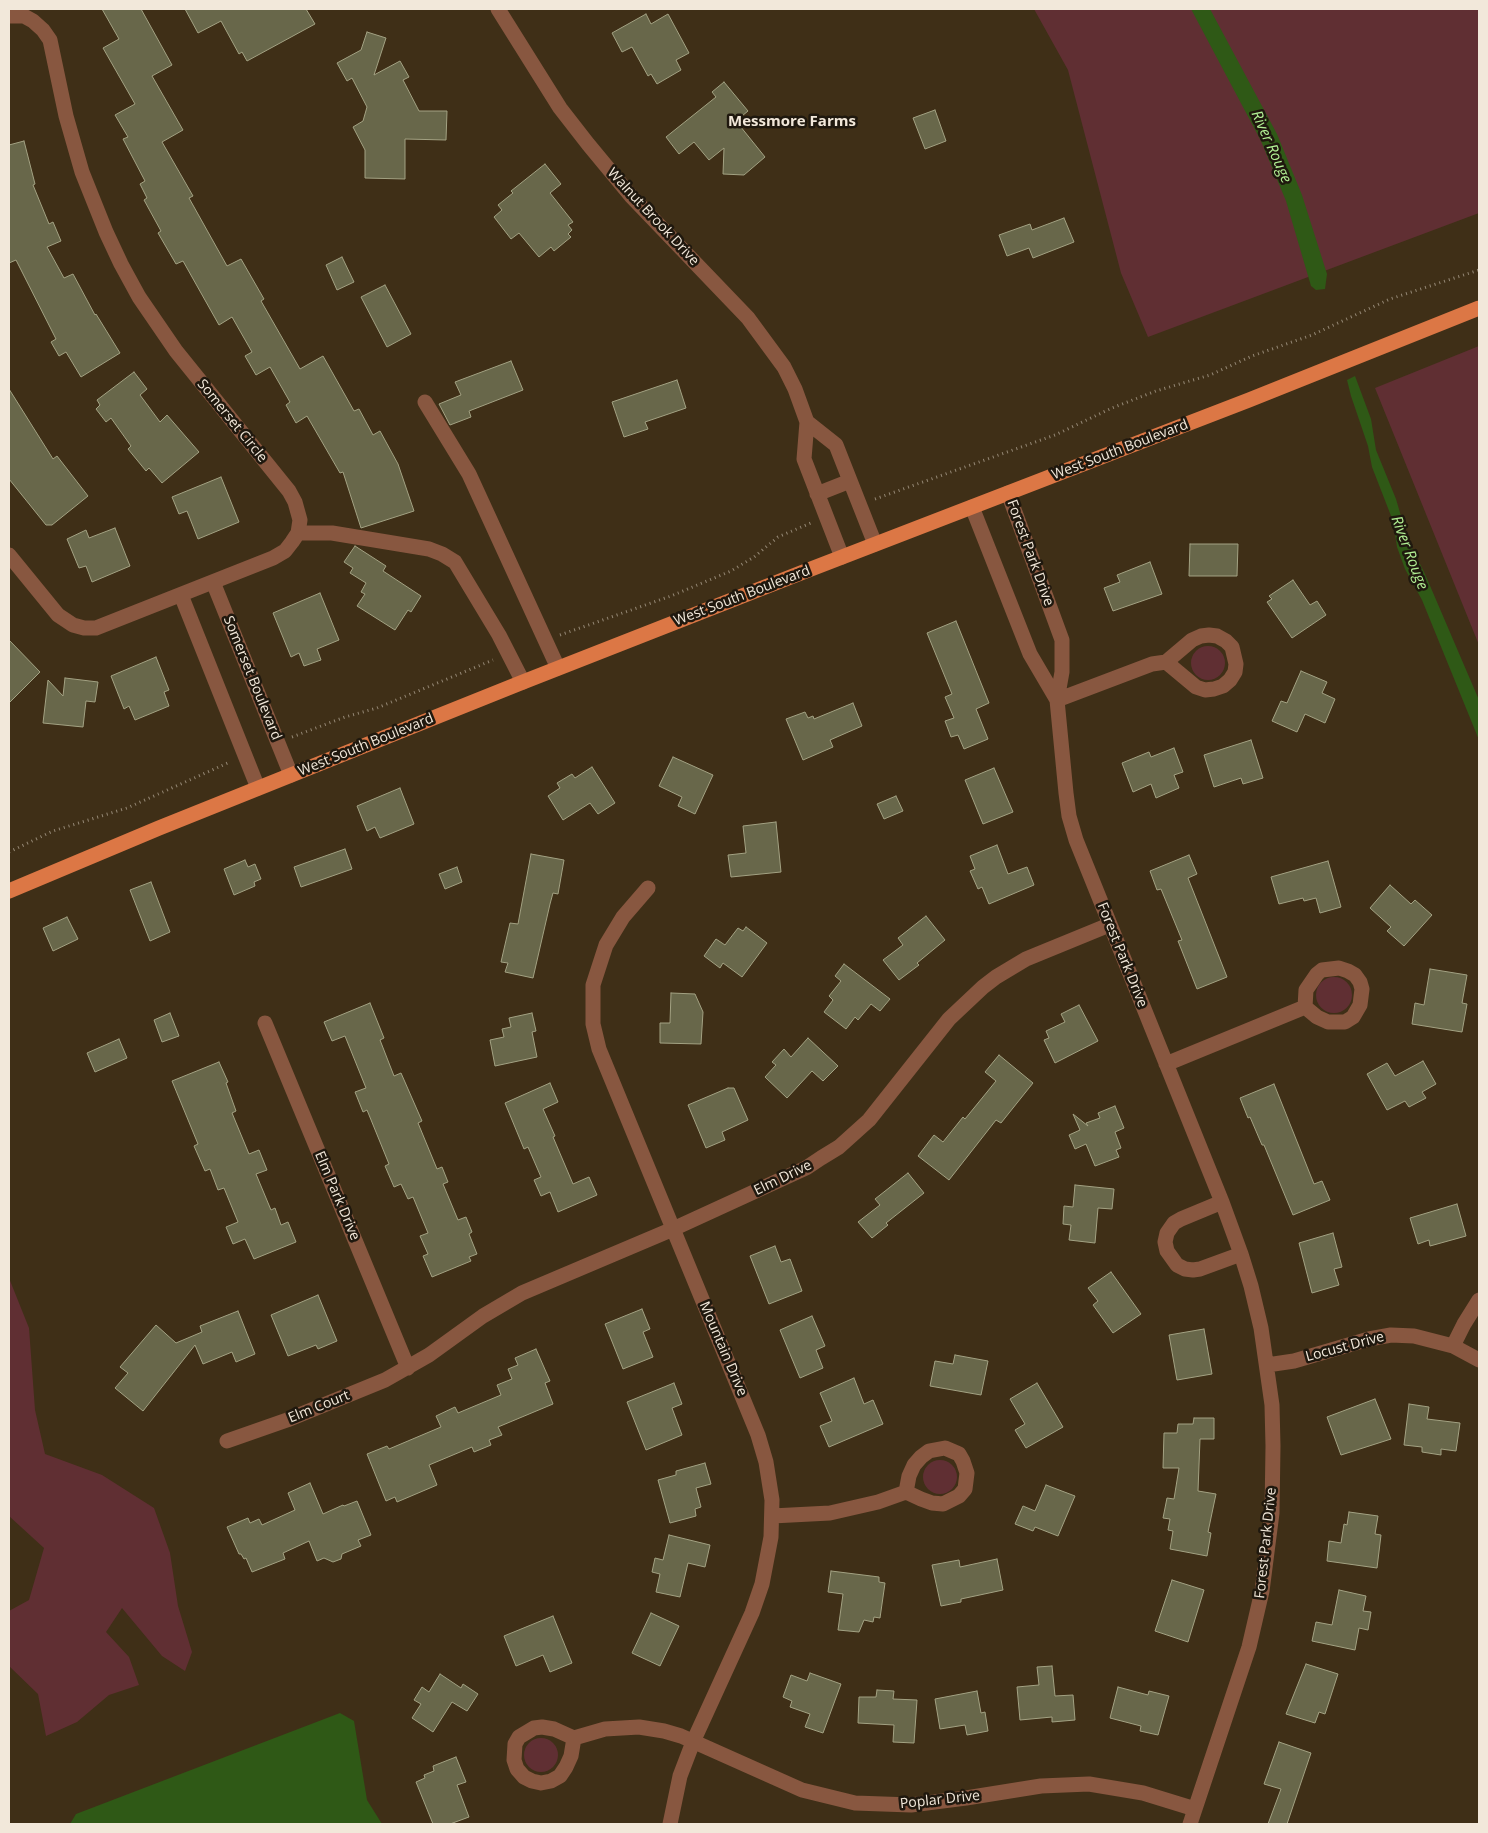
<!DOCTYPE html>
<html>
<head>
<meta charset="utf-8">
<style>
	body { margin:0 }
	#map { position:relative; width:1488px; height:1833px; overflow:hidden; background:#3f2f17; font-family:"Open Sans",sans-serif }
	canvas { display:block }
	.frame { position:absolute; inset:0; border:10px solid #f2e8da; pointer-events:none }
</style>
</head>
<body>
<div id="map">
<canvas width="1488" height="1833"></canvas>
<div class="frame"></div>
</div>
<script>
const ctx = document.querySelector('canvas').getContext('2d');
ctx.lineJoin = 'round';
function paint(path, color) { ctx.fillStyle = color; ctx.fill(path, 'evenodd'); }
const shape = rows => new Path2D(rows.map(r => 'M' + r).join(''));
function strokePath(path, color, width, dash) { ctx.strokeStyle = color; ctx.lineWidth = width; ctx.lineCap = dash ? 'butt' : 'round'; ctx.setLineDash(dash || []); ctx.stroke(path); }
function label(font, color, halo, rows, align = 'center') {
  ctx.font = font + ' "Open Sans",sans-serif'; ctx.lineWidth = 5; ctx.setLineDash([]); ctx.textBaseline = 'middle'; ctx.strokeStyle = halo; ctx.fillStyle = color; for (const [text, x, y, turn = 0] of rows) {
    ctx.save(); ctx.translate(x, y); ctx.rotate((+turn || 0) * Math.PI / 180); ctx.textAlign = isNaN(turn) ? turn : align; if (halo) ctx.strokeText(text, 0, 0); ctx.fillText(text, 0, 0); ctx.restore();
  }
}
paint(shape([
	[1034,9,1479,9,1479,213,1148,337,1121,273,1068,70],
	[1479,346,1479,645,1375,388],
	'1191 663a17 17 0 1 1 34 0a17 17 0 1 1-34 0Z',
	'1316 995a18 18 0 1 1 36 0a18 18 0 1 1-36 0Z',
	[9,1278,29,1328,35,1410,45,1454,102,1475,154,1508,170,1553,178,1606,192,1652,185,1671,162,1656,122,1608,106,1632,129,1657,139,1685,109,1695,77,1722,46,1736,38,1694,9,1666,9,1611,29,1600,44,1548,9,1516],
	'923 1477a17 17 0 1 1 34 0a17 17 0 1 1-34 0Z',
	'524 1755a17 17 0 1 1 34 0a17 17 0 1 1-34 0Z'
]), '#602f33');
paint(shape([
	[1191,9,1210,9,1277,134,1302,195,1327,274,1325,289,1316,290,1311,286,1286,201,1261,141],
	[1355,376,1371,419,1376,450,1396,499,1408,540,1425,574,1479,700,1479,740,1422,600,1405,569,1397,547,1393,521,1372,467,1368,446,1351,396,1347,380],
	[340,1713,354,1721,367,1800,382,1824,70,1824,76,1814]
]), '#2f5916');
const building = shape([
	[102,9,141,9,172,65,152,76,183,130,162,142,193,196,189,198,227,266,241,259,264,299,261,301,300,369,323,356,354,411,359,409,373,435,380,431,398,464,414,511,361,528,343,472,340,473,307,416,296,423,286,405,290,402,270,367,256,375,245,356,252,352,232,317,219,325,183,261,176,264,158,233,161,231,144,200,147,198,140,184,145,181,123,139,128,137,115,115,135,104,103,48,119,39,102,9],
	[185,9,306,9,315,24,247,61,242,52,239,54,221,21,198,33,185,9],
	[646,14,651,24,668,14,689,53,676,60,681,70,657,84,651,74,648,76,632,47,622,52,612,33,646,14],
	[367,32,386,38,374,75,400,61,409,77,403,80,419,111,447,111,446,140,405,139,405,179,365,178,365,150,353,127,363,121,367,107,352,78,347,81,337,63,361,50,367,32],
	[724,82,748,111,736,121,765,157,744,175,723,174,724,148,709,160,694,142,679,154,666,137,716,97,712,92,724,82],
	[935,110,946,141,925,149,913,118,935,110],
	[24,141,35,184,33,185,49,224,53,222,61,241,47,247,64,278,73,274,95,315,96,314,120,353,81,377,66,352,59,356,51,342,56,339,16,260,9,263,9,145,24,141],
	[545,164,561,184,550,193,573,222,568,225,572,230,568,234,571,237,554,251,551,247,539,257,519,233,511,239,494,217,502,210,498,205,513,193,511,191,545,164],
	[1064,218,1074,242,1033,258,1029,248,1007,256,999,235,1030,224,1032,230,1064,218],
	[342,257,354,282,337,290,326,265,342,257],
	[385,285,411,334,387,347,361,297,385,285],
	[511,361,523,390,469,411,471,417,450,425,439,404,461,395,455,382,511,361],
	[134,372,147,389,140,395,160,422,167,415,199,452,162,483,149,468,146,471,128,449,131,446,111,418,106,422,96,409,100,405,97,400,134,372],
	[677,380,686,408,645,422,648,429,624,437,612,402,677,380],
	[9,389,53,459,57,456,88,496,52,525,46,525,9,479,9,389],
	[221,477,239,522,198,539,187,511,179,514,172,497,221,477],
	[115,528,130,566,92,582,86,566,79,568,67,539,86,530,89,538,115,528],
	[1190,544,1238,544,1237,576,1189,576,1190,544],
	[355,546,386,566,383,571,421,596,411,612,408,610,395,630,357,606,365,594,361,592,366,583,350,573,353,568,344,562,355,546],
	[1150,562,1162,594,1113,611,1104,588,1120,582,1117,575,1150,562],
	[1293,580,1310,605,1317,601,1326,615,1292,638,1267,602,1272,599,1269,596,1293,580],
	[320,593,339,640,317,649,321,660,304,666,299,653,291,657,273,613,320,593],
	[956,621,989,703,976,709,988,739,964,749,958,735,951,737,945,721,954,718,945,697,952,694,927,633,956,621],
	[9,640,40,672,9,703,9,640],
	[156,657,169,690,164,692,169,706,135,720,129,706,124,709,111,676,156,657],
	[1301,671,1327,682,1322,693,1335,699,1325,723,1305,714,1297,732,1272,721,1281,701,1287,703,1301,671],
	[65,678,98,682,95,702,86,701,83,727,43,723,48,680,63,696,65,678],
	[853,703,862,726,830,740,833,747,803,760,786,719,805,712,808,718,813,716,814,719,853,703],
	[1251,740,1263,778,1243,784,1241,778,1214,787,1204,755,1251,740],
	[1174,748,1183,772,1174,775,1179,788,1156,798,1151,784,1133,792,1122,763,1149,752,1151,757,1174,748],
	[673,757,713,775,695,814,678,806,682,797,659,786,673,757],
	[592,767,615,803,598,814,590,803,563,820,548,796,560,788,557,783,572,774,575,778,592,767],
	[994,768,1013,812,983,824,965,780,994,768],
	[400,788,414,824,380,838,375,827,367,831,357,806,400,788],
	[896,796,903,811,884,819,877,804,896,796],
	[776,822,781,872,731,877,728,855,746,853,743,826,776,822],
	[997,845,1008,874,1027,867,1034,885,989,904,982,887,978,889,970,871,975,869,970,856,997,845],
	[345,849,352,869,301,887,294,867,345,849],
	[531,854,564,860,558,894,553,893,550,904,533,978,505,972,508,963,501,962,510,923,518,924,531,854],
	[1189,855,1197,874,1188,878,1227,977,1197,989,1178,941,1182,940,1161,889,1157,890,1150,871,1189,855],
	[245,860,248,867,255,864,261,879,254,882,255,886,234,895,224,869,245,860],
	[1328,861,1341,907,1320,913,1316,898,1304,901,1303,898,1279,904,1271,877,1328,861],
	[457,867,462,882,445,889,439,874,457,867],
	[151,882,170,932,150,941,130,890,151,882],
	[1390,885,1411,904,1415,900,1432,915,1404,946,1387,931,1391,927,1370,908,1390,885],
	[926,916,945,940,917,963,919,965,899,980,883,960,903,945,898,938,926,916],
	[67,917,78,939,53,951,43,928,67,917],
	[746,927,767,943,742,977,723,963,720,968,704,956,716,939,725,945,738,928,743,931,746,927],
	[844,964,890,999,880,1011,871,1004,858,1020,855,1017,846,1029,824,1012,833,1000,829,996,841,981,835,976,844,964],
	[1430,969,1467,975,1462,1003,1467,1004,1462,1032,1412,1024,1415,1003,1424,1005,1430,969],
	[671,993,695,994,703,1012,701,1044,660,1043,660,1023,670,1023,671,993],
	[370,1003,384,1038,380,1040,394,1076,401,1073,422,1121,418,1123,437,1169,442,1167,448,1182,443,1184,458,1220,466,1217,472,1232,469,1234,477,1254,469,1257,471,1261,432,1277,423,1256,428,1254,420,1236,428,1233,413,1197,408,1199,401,1184,394,1187,385,1166,389,1164,367,1110,363,1112,355,1092,366,1088,345,1036,332,1041,324,1022,370,1003],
	[1079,1005,1098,1041,1055,1063,1044,1040,1049,1038,1046,1031,1065,1022,1061,1014,1079,1005],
	[170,1013,179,1036,162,1042,154,1020,170,1013],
	[532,1013,536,1031,532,1032,537,1057,495,1066,490,1040,504,1037,502,1029,511,1027,509,1018,532,1013],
	[808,1038,838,1066,823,1081,812,1071,787,1098,765,1077,776,1065,772,1062,784,1049,791,1057,808,1038],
	[119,1039,127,1058,95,1072,87,1053,119,1039],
	[999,1055,1033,1083,1001,1123,996,1120,949,1180,918,1156,934,1135,943,1142,963,1117,965,1119,996,1081,985,1072,999,1055],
	[1423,1061,1436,1084,1422,1092,1426,1098,1409,1107,1405,1101,1387,1110,1367,1074,1387,1063,1395,1076,1423,1061],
	[219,1062,228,1082,226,1083,236,1111,232,1113,249,1154,259,1150,267,1170,256,1174,271,1210,275,1208,281,1225,288,1222,296,1242,254,1259,245,1239,233,1244,226,1227,238,1222,224,1188,218,1190,210,1169,205,1171,194,1146,198,1144,172,1081,219,1062],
	[550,1083,558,1102,543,1109,555,1136,553,1137,573,1184,589,1177,597,1195,558,1212,550,1192,541,1196,534,1180,541,1177,528,1147,524,1149,505,1103,550,1083],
	[1274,1084,1314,1184,1322,1181,1330,1200,1293,1215,1264,1145,1262,1145,1250,1117,1248,1118,1240,1098,1274,1084],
	[728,1088,734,1088,748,1120,722,1132,725,1140,706,1148,688,1105,728,1088],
	[1115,1106,1124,1128,1115,1132,1121,1148,1116,1150,1119,1157,1095,1166,1086,1144,1075,1149,1069,1135,1080,1130,1073,1114,1088,1126,1086,1123,1100,1118,1098,1113,1115,1106],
	[908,1173,924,1193,886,1223,888,1225,872,1238,858,1222,880,1205,875,1199,908,1173],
	[1075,1185,1114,1189,1112,1209,1098,1208,1095,1243,1069,1240,1071,1225,1063,1224,1064,1206,1073,1207,1075,1185],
	[1457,1204,1466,1236,1430,1246,1429,1240,1418,1244,1410,1218,1457,1204],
	[1333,1233,1342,1267,1334,1269,1339,1285,1312,1293,1299,1243,1333,1233],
	[775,1246,781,1262,790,1259,802,1291,769,1304,750,1256,775,1246],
	[1111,1272,1141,1314,1113,1333,1093,1305,1098,1301,1088,1288,1111,1272],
	[318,1295,337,1341,318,1349,316,1345,288,1356,271,1315,318,1295],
	[642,1309,650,1329,643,1332,653,1357,623,1369,605,1324,642,1309],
	[238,1311,255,1354,236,1362,232,1352,203,1364,195,1345,143,1411,115,1388,128,1373,120,1367,156,1325,176,1343,202,1332,200,1326,238,1311],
	[812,1316,825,1346,816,1350,823,1368,800,1378,780,1330,812,1316],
	[1204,1329,1212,1374,1177,1380,1169,1335,1204,1329],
	[536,1349,550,1381,545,1383,553,1404,498,1427,502,1435,489,1440,491,1445,474,1452,472,1447,429,1465,437,1485,397,1502,395,1497,386,1501,367,1454,387,1446,389,1449,441,1427,436,1416,455,1407,458,1413,501,1395,497,1385,512,1379,508,1369,518,1365,515,1358,536,1349],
	[955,1355,988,1361,981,1395,930,1386,935,1361,953,1364,955,1355],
	[854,1378,864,1404,873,1400,883,1424,829,1447,820,1426,832,1421,820,1393,854,1378],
	[674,1383,682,1404,672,1408,682,1435,646,1450,627,1402,674,1383],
	[1037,1383,1063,1427,1026,1448,1015,1430,1025,1424,1010,1399,1037,1383],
	[1375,1399,1391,1439,1341,1455,1327,1417,1375,1399],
	[1409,1404,1429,1407,1427,1419,1460,1423,1456,1451,1441,1449,1441,1455,1422,1452,1422,1447,1404,1445,1409,1404],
	[1194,1418,1214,1418,1214,1439,1200,1439,1198,1491,1216,1494,1208,1532,1211,1533,1207,1556,1170,1549,1173,1531,1168,1530,1170,1519,1163,1518,1167,1498,1174,1499,1179,1468,1163,1468,1164,1433,1177,1433,1178,1424,1193,1424,1194,1418],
	[705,1463,711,1484,696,1488,701,1507,695,1509,696,1516,670,1523,658,1480,676,1475,676,1471,705,1463],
	[310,1483,323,1514,343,1505,344,1506,357,1501,371,1535,358,1540,361,1546,342,1554,341,1559,333,1562,324,1558,317,1561,309,1541,283,1553,285,1559,252,1572,246,1558,244,1559,241,1554,239,1554,227,1527,248,1518,250,1523,259,1519,262,1525,295,1510,288,1493,310,1483],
	[1046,1485,1075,1496,1058,1536,1035,1527,1033,1531,1015,1524,1023,1506,1035,1511,1046,1485],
	[1349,1512,1378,1516,1375,1534,1381,1535,1377,1568,1327,1561,1329,1541,1341,1543,1344,1524,1347,1525,1349,1512],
	[669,1535,710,1545,705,1567,688,1563,680,1597,656,1592,660,1574,652,1572,655,1558,663,1560,669,1535],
	[997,1559,1003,1590,961,1599,961,1602,941,1606,932,1565,959,1560,960,1567,997,1559],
	[831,1571,879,1577,879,1582,885,1583,880,1618,874,1617,873,1622,864,1620,859,1632,838,1630,843,1594,828,1592,831,1571],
	[1172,1580,1204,1590,1188,1642,1155,1631,1172,1580],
	[1339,1590,1366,1596,1363,1611,1371,1612,1368,1630,1359,1628,1355,1650,1312,1641,1316,1622,1332,1625,1339,1590],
	[651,1613,679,1626,660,1666,632,1653,651,1613],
	[553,1616,572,1663,550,1672,543,1655,516,1666,504,1636,553,1616],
	[1306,1664,1338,1674,1325,1714,1319,1712,1315,1723,1286,1714,1306,1664],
	[1052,1666,1055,1696,1073,1695,1075,1720,1052,1722,1052,1717,1020,1720,1017,1687,1039,1685,1037,1667,1052,1666],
	[810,1673,841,1684,823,1733,805,1727,810,1714,790,1707,792,1701,783,1697,791,1675,807,1681,810,1673],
	[440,1674,461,1688,463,1684,478,1694,467,1711,452,1702,433,1732,412,1718,421,1704,414,1700,422,1687,429,1692,440,1674],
	[1118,1687,1148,1695,1149,1691,1169,1696,1158,1735,1140,1731,1141,1726,1110,1718,1118,1687],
	[877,1690,894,1691,893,1699,917,1700,914,1743,893,1742,894,1725,858,1723,859,1697,876,1697,877,1690],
	[977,1691,981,1713,985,1712,988,1731,967,1735,965,1725,940,1729,935,1699,977,1691],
	[1279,1742,1311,1753,1287,1824,1268,1824,1281,1789,1264,1784,1279,1742],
	[456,1757,466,1782,457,1785,469,1817,450,1824,433,1824,416,1782,425,1778,424,1775,434,1771,433,1766,456,1757]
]);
paint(building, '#68674a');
strokePath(building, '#a3a283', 1);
strokePath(shape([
	[875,499,1055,435,1112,408,1156,391,1210,375,1252,356,1312,335,1390,299,1479,270],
	[560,635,671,596,731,571,754,557,778,537,813,522],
	[292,737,345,717,377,708,493,660],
	[9,852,53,831,127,808,230,762]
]), '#958875', 3, [1, 4]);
strokePath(shape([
	[498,9,560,108,588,144,631,196,748,318,784,367,795,389,807,422,804,459,842,557],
	[9,16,24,16,33,21,43,30,50,40,66,116,82,172,106,232,121,264,139,297,176,351,289,491,295,502,300,520,298,533,292,542,285,551,273,558,96,628,84,628,73,625,58,615,9,555],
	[425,402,469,474,558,668],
	[807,422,836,445,875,544],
	[817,494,850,481],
	[972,507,1030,654,1057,700,1062,672,1062,640,1008,493],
	[298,533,332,533,429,549,442,554,455,562,499,635,523,682],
	[213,582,291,775],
	[181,595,258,788],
	[1166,662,1192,640,1201,636,1209,635,1217,636,1226,641,1232,647,1236,664,1235,672,1230,680,1223,686,1214,689,1205,690,1196,687,1166,662,1152,664,1057,700,1066,793,1069,816,1076,840,1222,1202,1241,1254,1251,1286,1261,1328,1272,1405,1273,1446,1272,1513,1262,1591,1249,1647,1190,1824],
	[648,888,623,917,606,945,593,985,593,1024,599,1049,758,1435,766,1462,772,1500,771,1537,762,1584,752,1613,693,1742,680,1776,670,1824],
	[265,1023,408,1368],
	[1166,1064,1305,1007,1317,1017,1328,1022,1345,1022,1353,1017,1360,1005,1362,989,1360,982,1355,975,1348,971,1339,968,1322,970,1317,974,1306,990,1305,1007],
	[1222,1202,1181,1219,1174,1223,1167,1233,1165,1242,1167,1251,1177,1265,1185,1269,1193,1270,1200,1269,1241,1254],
	[1453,1346,1464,1324,1479,1300],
	[1267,1365,1294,1361,1369,1339,1391,1335,1414,1336,1453,1346,1479,1360],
	[227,1441,287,1420,385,1380,429,1355,483,1316,522,1293,673,1229,806,1168,821,1158,839,1147,869,1120,949,1019,983,987,996,977,1026,959,1109,925],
	[772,1516,830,1513,878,1502,906,1492,921,1499,932,1503,943,1504,959,1496,965,1489,967,1473,963,1461,959,1454,945,1448,929,1451,921,1457,914,1465,909,1476,906,1492],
	[574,1738,571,1756,566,1767,560,1776,551,1781,541,1783,532,1781,524,1777,517,1769,514,1760,515,1744,519,1737,534,1728,542,1727,554,1729,574,1738,605,1729,639,1727,664,1731,681,1736,802,1790,855,1803,911,1805,966,1798,1041,1786,1089,1784,1143,1793,1195,1809]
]), '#885740', 15);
strokePath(shape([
	[9,891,159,828,523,682,811,569,1249,400,1479,308]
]), '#dc7745', 15);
label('14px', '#f2e8da', '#1f180e', [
	["Walnut Brook Drive",653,217,47],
	["Somerset Circle",232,421,51],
	["West South Boulevard",1120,450,-21],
	["Forest Park Drive",1030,553,70],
	["West South Boulevard",742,596,-21],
	["Somerset Boulevard",252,678,68],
	["West South Boulevard",366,745,-22],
	["Forest Park Drive",1122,955,68],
	["Elm Drive",783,1178,-26],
	["Elm Park Drive",337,1196,67],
	["Locust Drive",1345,1347,-15],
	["Mountain Drive",723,1349,67],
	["Elm Court",319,1407,-22],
	["Forest Park Drive",1266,1543,-84],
	["Poplar Drive",940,1800,-6]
]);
label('bold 15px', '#f2e8da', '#1f180e', [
	["Messmore Farms",792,122]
]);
label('italic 15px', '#b2f094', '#1f180e', [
	["River Rouge",1271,147,66],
	["River Rouge",1409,553,69]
]);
</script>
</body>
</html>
